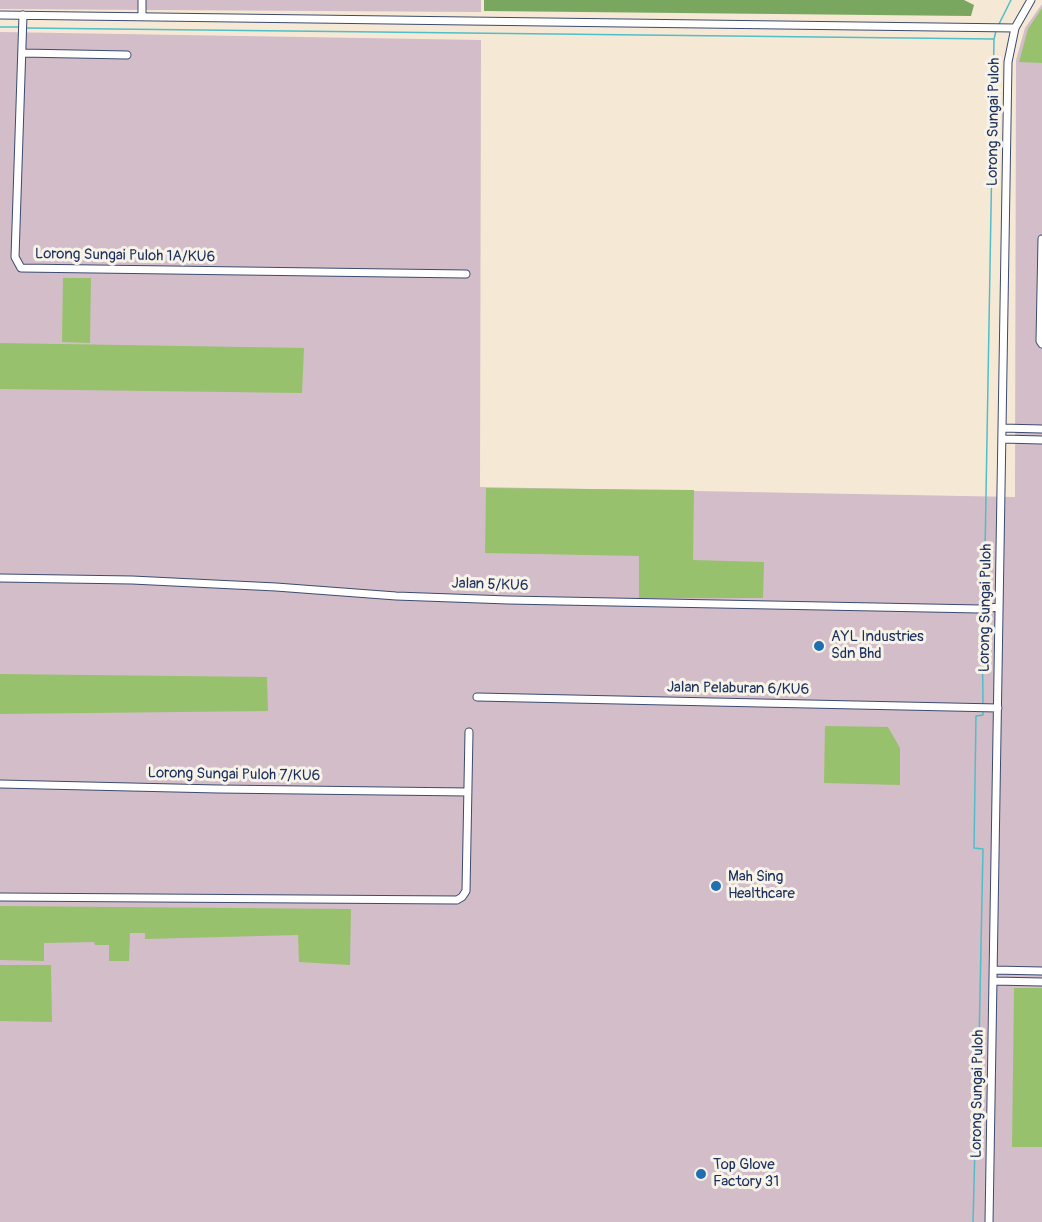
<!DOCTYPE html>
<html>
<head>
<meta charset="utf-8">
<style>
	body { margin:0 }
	canvas { display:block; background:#f5e8d4 }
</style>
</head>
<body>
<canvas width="1042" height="1222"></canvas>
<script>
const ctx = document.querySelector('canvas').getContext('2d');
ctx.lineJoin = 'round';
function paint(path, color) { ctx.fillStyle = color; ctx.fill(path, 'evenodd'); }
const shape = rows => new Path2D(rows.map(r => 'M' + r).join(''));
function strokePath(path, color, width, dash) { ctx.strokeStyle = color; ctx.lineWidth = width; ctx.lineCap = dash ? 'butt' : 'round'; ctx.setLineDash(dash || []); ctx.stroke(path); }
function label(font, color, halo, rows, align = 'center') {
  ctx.font = font + ' Pangolin,sans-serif'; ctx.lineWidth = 6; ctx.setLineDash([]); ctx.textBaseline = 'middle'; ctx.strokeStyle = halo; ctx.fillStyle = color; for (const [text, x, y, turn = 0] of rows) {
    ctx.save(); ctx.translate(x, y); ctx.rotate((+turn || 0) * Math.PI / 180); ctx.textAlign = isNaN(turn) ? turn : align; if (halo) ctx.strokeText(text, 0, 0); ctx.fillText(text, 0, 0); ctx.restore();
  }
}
paint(shape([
	[0,0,481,0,481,12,0,9],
	[1042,4,1042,1222,0,1222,0,32,481,40,480,487,1015,497,1016,60,1025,28]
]), '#d2bdc8');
paint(shape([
	[1042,8,1042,63,1019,62,1028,29],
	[63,278,91,278,90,343,62,342],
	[0,343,304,348,302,393,0,389],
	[486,488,694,490,693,560,764,562,763,598,639,598,639,556,485,553],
	[0,674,267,677,268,711,0,714],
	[825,726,888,727,900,748,900,785,824,783],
	[0,906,351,909,350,965,299,962,298,935,145,939,145,933,130,933,129,961,109,961,109,945,95,945,94,942,44,943,44,961,0,960],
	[0,965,51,965,52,1022,0,1021],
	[1014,988,1042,988,1042,1147,1012,1147]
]), '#98c16d');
paint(shape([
	[484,0,964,0,974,5,971,16,484,11]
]), '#7aa760');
strokePath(shape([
	[999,24,1011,0],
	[0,27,20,27],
	[25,28,994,39,996,31],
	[982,607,982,572,985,552,994,39],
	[982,612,983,706],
	[973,1222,976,1108,978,1092,983,849,974,848,976,716,983,715,983,711]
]), '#50bec7', 1.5);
const minor = shape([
	[0,15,1015,28],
	[23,15,15,257,21,268,466,274],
	[142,17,142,0],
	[22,53,127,55],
	[1042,239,1040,341,1042,344],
	[1002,428,1042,429],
	[1002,439,1042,440],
	[0,578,132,580,276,587,396,596,508,600,980,609,999,607],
	[477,697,998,708],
	[0,784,218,789,468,792],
	[0,897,457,900,462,897,466,891,469,732],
	[993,970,1042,971],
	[993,981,1042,982],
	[989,1222,1008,62,1015,28,1031,0]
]);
strokePath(minor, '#3c4b70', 9);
strokePath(minor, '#fff', 7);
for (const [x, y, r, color] of [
	[819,646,6,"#1f6fb2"],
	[716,886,6,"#1f6fb2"],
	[701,1174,6,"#1f6fb2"]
]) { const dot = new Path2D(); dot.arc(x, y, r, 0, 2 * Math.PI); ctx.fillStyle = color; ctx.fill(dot); strokePath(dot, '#f7f3e8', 2); }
label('15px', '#1b2f5e', '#f7f3e8', [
	["Lorong Sungai Puloh",994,122,-89],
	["Lorong Sungai Puloh 1A/KU6",125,256,1],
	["Jalan 5/KU6",490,585,2],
	["Lorong Sungai Puloh",986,608,-89],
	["Jalan Pelaburan 6/KU6",738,689,1],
	["Lorong Sungai Puloh 7/KU6",234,775,1],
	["Lorong Sungai Puloh",978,1094,-89]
]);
label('15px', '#1b2f5e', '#f7f3e8', [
	["AYL Industries",831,637],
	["Sdn Bhd",831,654],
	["Mah Sing",728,877],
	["Healthcare",728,894],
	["Top Glove",713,1165],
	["Factory 31",713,1182]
], 'left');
</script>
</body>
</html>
